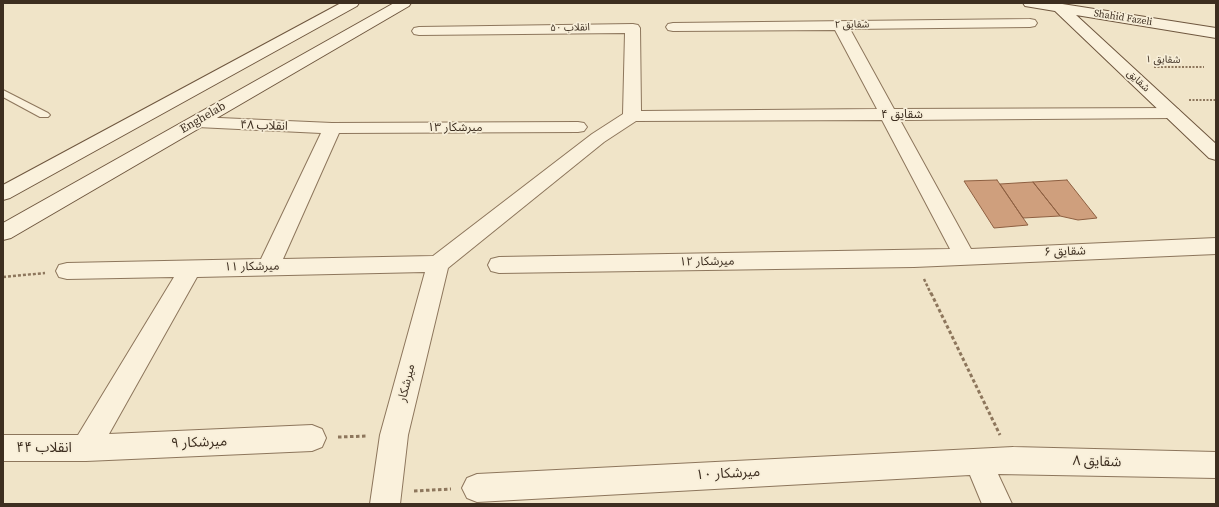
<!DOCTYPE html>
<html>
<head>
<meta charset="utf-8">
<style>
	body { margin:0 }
	#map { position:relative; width:1219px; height:507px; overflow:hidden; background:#f0e4c8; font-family:"Source Serif 4",serif }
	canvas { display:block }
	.frame { position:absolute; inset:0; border:4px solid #3d2e20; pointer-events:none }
</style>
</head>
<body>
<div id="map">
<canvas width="1219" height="507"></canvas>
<div class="frame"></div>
</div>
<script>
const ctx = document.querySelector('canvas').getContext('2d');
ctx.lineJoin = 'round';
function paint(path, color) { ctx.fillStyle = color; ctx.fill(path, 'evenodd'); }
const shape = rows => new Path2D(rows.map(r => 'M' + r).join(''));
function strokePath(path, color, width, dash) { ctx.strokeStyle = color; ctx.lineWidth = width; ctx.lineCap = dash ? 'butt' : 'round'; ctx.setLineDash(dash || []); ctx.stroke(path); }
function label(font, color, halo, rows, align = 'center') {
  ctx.font = font + ' "Source Serif 4","Noto Sans Arabic",serif'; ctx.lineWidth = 3.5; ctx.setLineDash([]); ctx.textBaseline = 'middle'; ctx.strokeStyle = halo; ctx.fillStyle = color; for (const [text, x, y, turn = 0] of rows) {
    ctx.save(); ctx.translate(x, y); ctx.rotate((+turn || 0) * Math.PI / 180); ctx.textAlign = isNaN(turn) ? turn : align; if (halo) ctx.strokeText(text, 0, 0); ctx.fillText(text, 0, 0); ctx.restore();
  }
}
const building = shape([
	[997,180,1023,218,1028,225,994,228,964,181,997,180],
	[1067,180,1097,218,1078,220,1060,216,1033,182,1067,180],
	[1033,182,1060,216,1023,218,1000,184,1033,182]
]);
paint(building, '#cf9f7d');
strokePath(building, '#8d5f41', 1);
const lane = shape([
	[3,90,48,113,50,115,48,117,40,117,3,97,3,90]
]);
const street = shape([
	[1030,19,1035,20,1037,23,1035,26,1030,27,850,29,894,109,1172,108,1178,109,1181,113,1178,117,1172,118,900,120,971,249,1216,238,1216,254,914,267,499,273,491,271,488,265,491,259,499,257,950,249,882,120,636,121,604,142,448,268,408,435,400,504,370,504,380,435,425,272,197,277,109,434,312,425,322,429,326,438,322,447,312,451,86,461,3,461,3,435,78,435,174,277,67,279,59,277,56,271,59,265,67,263,261,259,321,133,197,127,191,126,188,122,191,118,197,117,332,123,578,122,584,123,587,127,584,131,578,132,339,133,283,259,433,256,592,134,623,114,625,33,419,35,414,34,412,31,414,28,419,27,633,24,638,25,640,28,641,111,877,109,835,30,673,31,668,30,666,27,668,24,673,23,1030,19],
	[1013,447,1216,452,1216,478,998,474,1012,504,982,504,970,475,477,502,467,498,462,488,467,478,477,474,1013,447]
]);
const secondary = shape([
	[341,3,359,3,357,6,10,198,3,200,3,185,341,3],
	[394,3,411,3,409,6,11,238,3,240,3,223,394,3],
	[1023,3,1056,3,1216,28,1216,38,1076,15,1216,144,1216,160,1209,158,1055,11,1025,6,1023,3]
]);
strokePath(lane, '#8d765c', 2);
strokePath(street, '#8d765c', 2);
strokePath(secondary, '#6f573f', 2);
strokePath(shape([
	[1154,67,1204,67],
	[1189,100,1216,100]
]), '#8d765c', 2, [2, 1.5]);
strokePath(shape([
	[3,277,45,273],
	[924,279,931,294]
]), '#8d765c', 2.5, [3, 2]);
strokePath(shape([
	[931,293,1000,435],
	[338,437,367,436],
	[414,491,451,489]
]), '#8d765c', 3, [3.5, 2.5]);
paint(lane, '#faf1dc');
paint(street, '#faf1dc');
paint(secondary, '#faf1dc');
label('10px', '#3d2e20', '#f7eed8', [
	["Shahid Fazeli",1123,18,9],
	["شقایق ۲",852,25,-1],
	["انقلاب ۵۰",570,28,-1],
	["شقایق ۱",1163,60,1],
	["شقایق",1138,81,43]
]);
label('12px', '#3d2e20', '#f7eed8', [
	["شقایق ۴",902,115],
	["Enghelab",203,118,-30],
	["انقلاب ۴۸",264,126,2],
	["میرشکار ۱۳",455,128],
	["شقایق ۶",1065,252,-2],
	["میرشکار ۱۲",707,262,-1],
	["میرشکار ۱۱",252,267,-1],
	["میرشکار",407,383,-76]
]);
label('14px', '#3d2e20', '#f7eed8', [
	["میرشکار ۹",199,443,-2],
	["انقلاب ۴۴",44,448],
	["شقایق ۸",1097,462,2],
	["میرشکار ۱۰",728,474,-3]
]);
</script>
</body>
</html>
